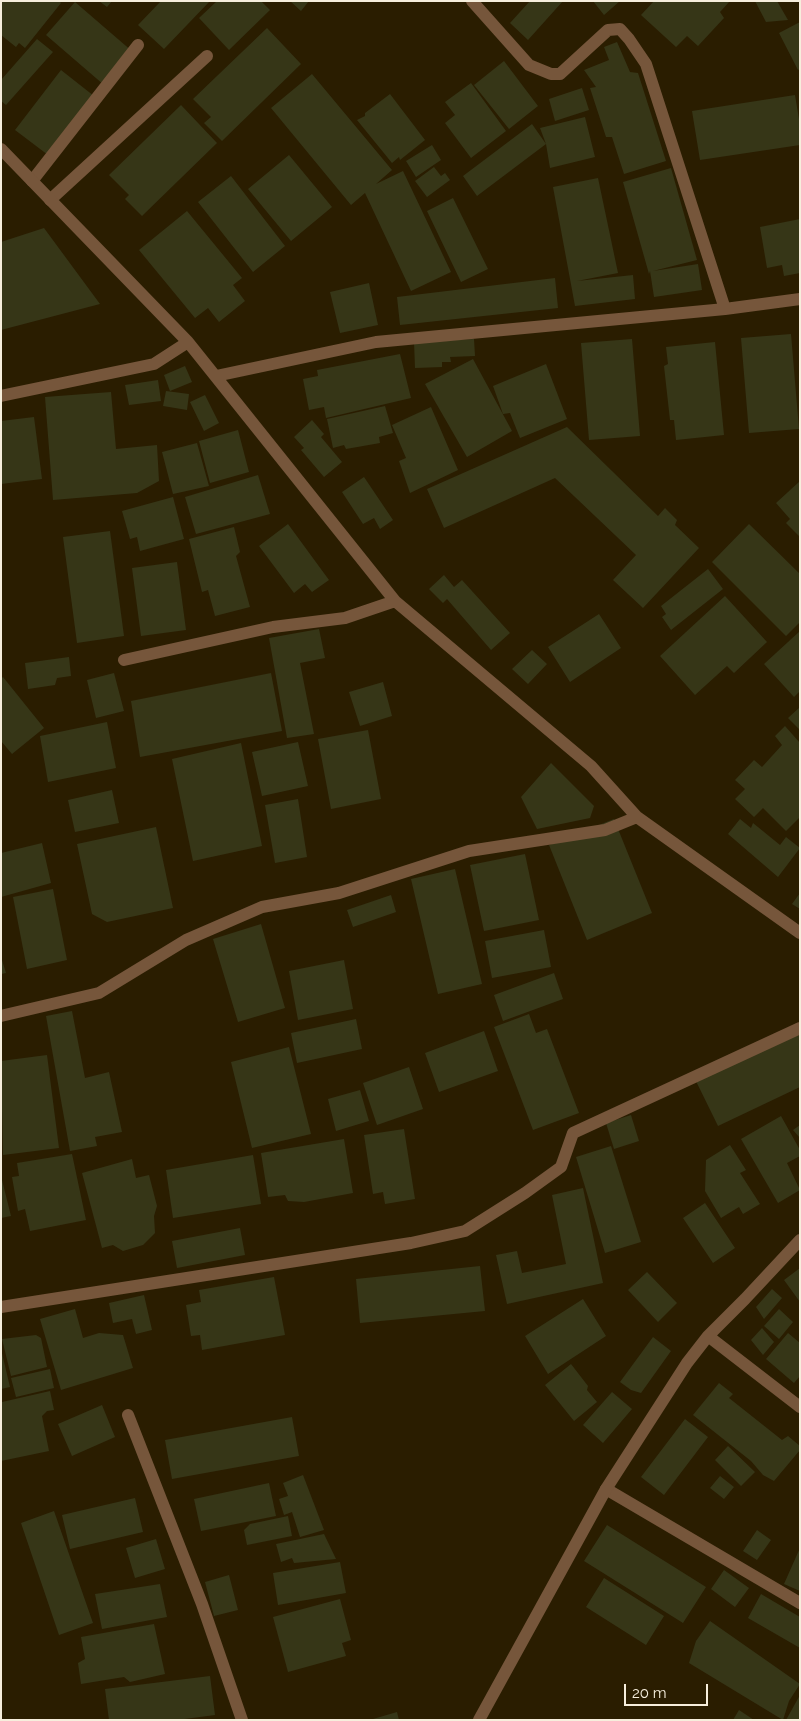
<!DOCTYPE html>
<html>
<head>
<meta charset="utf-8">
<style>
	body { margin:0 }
	#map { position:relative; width:801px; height:1721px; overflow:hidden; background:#2a1d00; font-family:Raleway,sans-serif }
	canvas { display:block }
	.frame { position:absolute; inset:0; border:2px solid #f6eedc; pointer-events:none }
	.scale { position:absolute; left:624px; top:1684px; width:84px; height:22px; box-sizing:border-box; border:2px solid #f6eedc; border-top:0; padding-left:6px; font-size:15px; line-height:18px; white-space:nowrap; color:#f6eedc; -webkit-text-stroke:4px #2a1d00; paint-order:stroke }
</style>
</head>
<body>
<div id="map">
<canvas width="801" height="1721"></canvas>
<div class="frame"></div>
<div class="scale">20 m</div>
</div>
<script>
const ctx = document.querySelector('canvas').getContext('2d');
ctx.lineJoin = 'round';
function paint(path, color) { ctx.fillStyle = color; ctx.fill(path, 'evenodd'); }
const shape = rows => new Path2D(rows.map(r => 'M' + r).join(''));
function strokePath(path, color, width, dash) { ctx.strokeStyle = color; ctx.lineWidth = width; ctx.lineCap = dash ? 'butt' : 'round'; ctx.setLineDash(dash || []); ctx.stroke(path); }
paint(shape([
	[1,1,59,1,61,3,25,48,19,43,16,47,1,35],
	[99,1,112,1,107,7],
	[161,1,210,1,164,49,138,25],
	[217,1,261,1,270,10,229,50,199,18],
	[290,1,309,1,301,11],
	[530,1,563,1,528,40,510,23],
	[593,1,620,1,604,15],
	[654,1,730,1,720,12,724,18,698,46,687,36,676,47,641,15],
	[755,1,777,1,788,20,766,22],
	[75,2,133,52,104,85,46,35],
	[800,22,800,69,798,70,779,33],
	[267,28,301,64,222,141,204,123,211,117,193,99],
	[37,39,53,52,6,105,1,101,1,80],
	[617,42,630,72,638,73,666,161,624,174,612,137,606,137,590,88,596,87,584,70,609,60,604,47],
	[504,61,538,106,509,129,474,85],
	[61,70,94,96,48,155,15,130],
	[312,74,392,170,376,184,403,171,451,272,411,291,365,193,351,205,271,108],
	[471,83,506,131,471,158,445,123,455,115,445,102],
	[582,88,589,110,555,121,549,99],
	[390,94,425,140,400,160,399,157,392,163,357,120,365,116,365,113],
	[795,95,800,125,800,145,700,160,692,111],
	[181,105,217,143,142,216,125,199,129,195,109,175],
	[585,117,595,157,550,168,546,144,477,196,463,176,532,124,546,144,540,128],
	[432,145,441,160,416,177,406,161],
	[289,155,332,207,291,241,248,189],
	[434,167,441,176,445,173,450,180,427,197,415,181],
	[671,168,697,260,653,271,698,264,702,290,654,297,650,271,649,274,623,182],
	[231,176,285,246,253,272,198,202],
	[598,178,618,273,577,281,633,275,635,299,575,306,553,187],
	[453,198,488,269,461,282,427,211],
	[187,211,242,278,233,285,245,301,219,322,208,308,195,318,139,250],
	[800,219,800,273,784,276,782,265,767,268,760,227],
	[44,228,100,304,1,330,1,242],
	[555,278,558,308,400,325,397,297],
	[369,283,378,325,340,333,330,292],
	[791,334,799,429,749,433,741,338],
	[474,339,475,356,450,357,451,362,442,362,442,367,415,368,414,341],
	[632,339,640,436,589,440,581,343],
	[715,342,724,435,676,440,674,420,670,420,664,366,668,364,666,347],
	[400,354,411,398,326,418,324,407,309,410,303,379,318,376,317,370],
	[473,359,512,431,467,457,425,384],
	[546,364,567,419,520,438,510,413,503,414,493,386],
	[185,366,192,382,170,391,164,375],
	[158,380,161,401,129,405,125,385],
	[166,391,189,394,187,410,163,406],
	[111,392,116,449,157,445,159,481,137,493,53,500,45,397],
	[205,395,219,423,204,431,190,402],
	[385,406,393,433,379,437,380,443,346,449,344,445,333,448,327,419],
	[431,407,458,470,410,493,399,461,406,458,392,425],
	[34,417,42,479,1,484,1,421],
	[312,420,324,434,321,437,342,462,324,477,301,450,304,448,294,437],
	[567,427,658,516,665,508,677,520,675,525,699,548,643,608,613,580,636,555,555,478,444,528,427,489],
	[238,430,249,472,210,483,199,441],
	[197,443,209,486,173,494,162,452],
	[258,475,270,514,196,534,185,497],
	[364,477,393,520,380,529,374,518,363,524,342,492],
	[800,481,800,537,786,523,790,519,776,503],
	[173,497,184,539,140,551,137,537,130,539,122,511],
	[288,524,329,580,312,592,305,584,294,593,259,546],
	[749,524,800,574,800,622,786,636,712,562],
	[234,527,240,552,236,556,250,607,215,616,208,590,202,592,189,539],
	[110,531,124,636,77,643,63,537],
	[177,562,186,630,141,636,132,568],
	[708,569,723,589,671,630,662,617,666,614,661,606],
	[444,575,454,587,462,580,510,633,491,650,447,599,443,603,429,589],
	[725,596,767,642,734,673,727,666,695,695,660,656],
	[599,614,621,648,570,682,548,647],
	[319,629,325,658,300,663,314,734,287,738,269,638],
	[800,631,800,691,794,697,764,664],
	[532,650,547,664,528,684,512,669],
	[69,657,71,676,57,678,55,685,28,689,25,663],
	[114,673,124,711,96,718,87,680],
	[271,673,282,731,140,757,131,701],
	[3,677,44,728,12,754,1,741,1,679],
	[383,682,392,716,360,726,349,692],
	[800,707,800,730,788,718],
	[107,722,116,768,48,782,40,736],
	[785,726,800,743,800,817,786,831,763,808,754,817,735,799,745,789,735,780,754,760,762,767,782,745,775,736],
	[368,730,381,799,331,809,318,739],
	[298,742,308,786,262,796,252,752],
	[241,743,262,846,193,861,172,759],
	[551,763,594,806,590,818,537,829,521,797],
	[112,790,119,823,75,832,68,800],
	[298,799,307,857,275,863,265,805],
	[614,819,652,913,587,940,549,845],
	[740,819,751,828,753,823,780,845,786,837,800,848,778,877,728,834],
	[156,827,173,908,107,922,92,914,77,844],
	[42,843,51,883,1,897,1,853],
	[525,854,539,920,484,931,470,865],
	[455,869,482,984,438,994,411,879],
	[53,889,67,960,27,969,13,897],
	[800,893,800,909,792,904],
	[391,895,396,912,353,927,347,910],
	[261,924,285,1008,238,1022,213,939],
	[544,930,551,967,492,978,485,941],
	[1,957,6,973,1,974],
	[344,960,353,1009,298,1020,289,971],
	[554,973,563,999,503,1021,494,995],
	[72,1011,85,1078,109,1072,122,1132,95,1137,97,1146,70,1151,46,1016],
	[529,1014,536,1033,547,1029,579,1113,533,1130,494,1027],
	[356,1019,362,1049,297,1063,291,1033],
	[800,1022,800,1087,718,1126,692,1073],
	[484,1031,498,1071,439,1092,425,1053],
	[289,1047,311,1134,252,1148,231,1062],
	[47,1055,59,1148,3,1155,1,1061],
	[409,1067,423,1109,377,1125,363,1083],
	[360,1090,369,1121,336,1131,328,1099],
	[631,1115,639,1141,614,1149,606,1123],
	[781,1116,800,1150,800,1156,787,1163,800,1190,778,1203,741,1139],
	[800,1125,800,1138,793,1130],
	[404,1129,415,1199,385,1204,383,1192,373,1194,364,1135],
	[344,1139,353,1193,304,1202,288,1201,285,1195,268,1197,261,1153],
	[730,1145,746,1170,740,1173,760,1204,743,1214,739,1207,721,1218,705,1191,706,1160],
	[611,1146,641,1242,605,1253,576,1157],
	[72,1154,86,1220,30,1231,25,1209,18,1211,12,1177,19,1176,17,1163],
	[253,1155,261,1204,173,1218,166,1170],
	[132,1159,136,1178,149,1175,157,1206,154,1216,155,1233,143,1245,123,1251,113,1245,102,1248,82,1173],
	[1,1176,11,1216,1,1218],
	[583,1188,603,1283,507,1304,496,1255,517,1251,522,1273,566,1264,552,1195],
	[705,1203,735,1248,713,1263,683,1218],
	[240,1228,245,1255,177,1268,172,1241],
	[480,1266,485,1311,360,1323,356,1279],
	[800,1268,800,1302,784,1280],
	[647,1272,677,1303,658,1322,628,1290],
	[274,1277,285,1335,202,1350,200,1335,191,1336,186,1305,201,1302,199,1290],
	[772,1289,782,1298,764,1319,756,1307],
	[144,1295,152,1330,136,1334,132,1319,113,1323,109,1303],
	[583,1299,606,1336,548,1374,525,1336],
	[75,1309,83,1338,99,1333,123,1335,133,1368,61,1390,40,1319],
	[779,1309,793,1322,779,1339,764,1326],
	[762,1328,774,1342,763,1355,751,1340],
	[788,1333,800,1343,800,1376,794,1383,766,1359],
	[36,1335,41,1338,47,1367,11,1376,2,1339],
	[653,1337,671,1351,641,1393,631,1390,620,1382],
	[1,1349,10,1387,1,1389],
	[571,1364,588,1386,587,1390,597,1402,574,1421,545,1385],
	[50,1369,54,1388,16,1397,11,1378],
	[719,1383,733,1394,729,1398,782,1440,788,1436,800,1446,800,1450,774,1481,763,1475,751,1461,693,1415],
	[50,1391,54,1410,47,1411,42,1416,49,1451,1,1461,2,1402],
	[612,1392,632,1409,603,1443,583,1425],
	[102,1405,115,1437,72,1456,58,1424],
	[292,1417,299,1456,172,1479,165,1440],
	[685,1419,708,1437,664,1495,641,1477],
	[728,1446,755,1472,741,1486,715,1460],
	[303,1475,324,1530,300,1537,292,1512,284,1515,279,1499,288,1496,283,1483],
	[720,1476,734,1487,724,1499,710,1488],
	[269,1483,276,1516,201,1531,194,1499],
	[135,1498,143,1532,70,1549,62,1515],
	[54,1511,93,1623,59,1635,21,1523],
	[288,1516,292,1536,247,1545,244,1530,250,1524],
	[607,1525,706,1587,683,1623,584,1561],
	[757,1530,771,1540,757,1560,743,1551],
	[324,1534,336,1559,294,1563,292,1558,281,1562,276,1544],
	[156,1539,165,1569,135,1578,126,1548],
	[800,1548,800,1591,784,1584],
	[340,1562,346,1593,278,1605,273,1573],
	[724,1570,749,1588,735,1607,711,1589],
	[229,1575,238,1610,214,1616,205,1582],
	[604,1578,664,1616,646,1645,586,1607],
	[160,1584,167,1617,102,1629,95,1594],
	[761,1594,800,1617,800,1648,748,1618],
	[340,1599,351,1640,342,1643,346,1656,288,1672,273,1617],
	[710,1621,800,1684,789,1701,783,1720,689,1663,696,1641],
	[154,1624,165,1674,130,1682,124,1677,81,1684,78,1663,85,1659,81,1637],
	[210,1676,215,1715,177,1720,109,1720,105,1689],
	[800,1695,800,1720,786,1720],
	[739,1710,754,1720,733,1720],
	[397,1712,399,1720,373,1720,373,1719]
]), '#363617');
strokePath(shape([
	[32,181,138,45],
	[50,200,207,56],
	[606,1489,800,1603]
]), '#76563b', 12);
strokePath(shape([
	[472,1,529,65,551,74,560,74,608,30,620,29,629,39,646,64,725,309],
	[1,149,188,342,395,601,591,766,637,817,800,933],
	[216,376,376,342,725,309,800,299],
	[1,396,154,364,188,342],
	[124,660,273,627,345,618,395,601],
	[1,1016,99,993,186,940,262,907,339,893,469,851,605,830,637,817],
	[1,1307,411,1243,465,1231,525,1193,561,1167,573,1133,800,1028],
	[708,1336,800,1407],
	[128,1415,202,1604,242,1720],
	[479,1720,606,1489,687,1363,708,1336,745,1299,800,1240]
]), '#76563b', 12);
</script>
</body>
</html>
